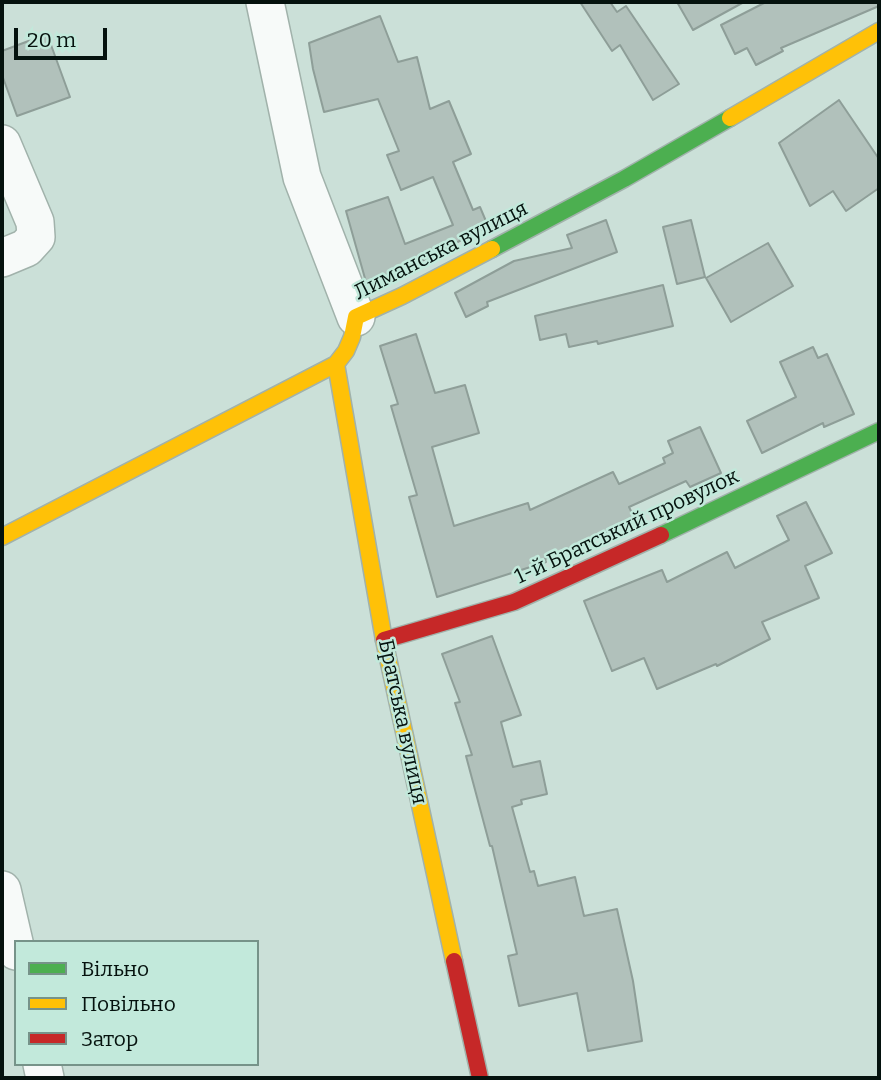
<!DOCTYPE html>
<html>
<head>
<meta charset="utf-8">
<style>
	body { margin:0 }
	#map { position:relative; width:881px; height:1080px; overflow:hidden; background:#cbe0d8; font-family:Bitter,serif }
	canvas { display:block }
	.frame { position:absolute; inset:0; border:4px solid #05120e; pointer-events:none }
	.legend { position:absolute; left:14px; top:940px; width:245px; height:126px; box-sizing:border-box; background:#c2e9db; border:2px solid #769389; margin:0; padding:9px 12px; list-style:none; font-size:21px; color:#05120e }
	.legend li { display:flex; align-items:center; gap:14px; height:35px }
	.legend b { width:35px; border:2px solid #769389 }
	.scale { position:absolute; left:14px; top:28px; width:93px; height:32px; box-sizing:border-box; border:4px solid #05120e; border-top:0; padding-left:9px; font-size:21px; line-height:24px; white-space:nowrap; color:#05120e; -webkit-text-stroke:5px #c2e9db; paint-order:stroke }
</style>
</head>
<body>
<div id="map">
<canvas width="881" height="1080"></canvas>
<div class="frame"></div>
<ul class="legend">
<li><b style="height:9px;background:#4caf50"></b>Вільно</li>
<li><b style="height:9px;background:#ffc107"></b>Повільно</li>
<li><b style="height:9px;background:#c62828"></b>Затор</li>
</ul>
<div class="scale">20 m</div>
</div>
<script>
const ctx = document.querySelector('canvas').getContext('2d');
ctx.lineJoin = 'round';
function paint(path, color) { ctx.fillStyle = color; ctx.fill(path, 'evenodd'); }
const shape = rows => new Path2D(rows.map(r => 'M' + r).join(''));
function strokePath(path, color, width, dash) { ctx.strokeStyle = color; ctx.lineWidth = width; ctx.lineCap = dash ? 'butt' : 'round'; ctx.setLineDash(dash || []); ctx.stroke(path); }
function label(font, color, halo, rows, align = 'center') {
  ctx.font = font + ' Bitter,serif'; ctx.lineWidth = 5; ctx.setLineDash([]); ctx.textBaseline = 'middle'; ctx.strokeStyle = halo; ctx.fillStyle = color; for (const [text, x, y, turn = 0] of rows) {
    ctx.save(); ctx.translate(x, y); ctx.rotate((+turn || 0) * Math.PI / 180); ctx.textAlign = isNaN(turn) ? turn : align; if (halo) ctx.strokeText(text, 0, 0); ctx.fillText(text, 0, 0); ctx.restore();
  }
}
const building = shape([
	[580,2,610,2,617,12,626,6,679,84,653,100,620,45,612,51,580,2],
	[677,2,744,2,693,30,677,2],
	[766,2,879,2,879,6,781,48,783,51,756,65,747,48,735,54,721,25,766,2],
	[380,16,398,62,417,57,430,109,449,101,471,154,453,162,473,210,480,207,488,226,414,265,366,282,346,211,388,197,405,244,453,225,433,177,401,190,387,155,399,151,378,99,324,112,313,69,309,43,380,16],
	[47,34,70,97,17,116,2,75,2,51,47,34],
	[839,100,879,159,879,188,846,211,833,191,810,206,779,143,839,100],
	[606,220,617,252,487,302,488,306,466,317,455,293,514,261,572,248,567,235,606,220],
	[691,220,705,277,677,284,663,227,691,220],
	[768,243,793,286,731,322,706,278,768,243],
	[663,285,673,326,598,344,597,341,569,347,566,334,540,340,535,316,663,285],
	[416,334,435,393,465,385,479,433,432,447,454,526,528,503,530,510,613,472,619,484,665,463,663,458,673,453,668,441,700,427,721,473,690,487,686,481,629,507,635,519,545,559,546,562,437,597,409,497,417,495,391,406,398,404,380,346,416,334],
	[813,347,818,358,827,354,854,414,824,427,823,423,762,453,747,421,796,397,780,362,813,347],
	[806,502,832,553,805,566,819,598,762,622,770,639,717,666,716,664,657,689,644,658,612,671,584,601,662,570,667,582,727,552,735,568,789,540,777,516,806,502],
	[492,636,521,715,501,722,513,767,540,761,547,794,521,800,522,804,512,807,530,872,534,871,538,886,575,877,584,916,617,909,633,981,642,1041,588,1051,577,993,519,1006,508,956,517,954,492,846,490,846,466,756,472,755,455,703,460,702,442,654,492,636]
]);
paint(building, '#b1c1bb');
strokePath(building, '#8e9e98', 2);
const street = shape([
	[265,2,302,177,356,317],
	[2,144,35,222,36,237,26,248,2,258],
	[2,890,16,951],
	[42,1064,45,1078]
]);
const fast = shape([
	[492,249,624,179,730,118],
	[661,535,879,431]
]);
const slow = shape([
	[730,118,879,31],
	[336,364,384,640,454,961],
	[2,537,336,364,346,351,352,337,356,317,402,296,492,249]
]);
const jam = shape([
	[384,640,514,602,661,535],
	[454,961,480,1078]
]);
strokePath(street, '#a1b2ab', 40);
strokePath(fast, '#a1b2ab', 19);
strokePath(slow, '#a1b2ab', 19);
strokePath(jam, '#a1b2ab', 19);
strokePath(street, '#f7faf9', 37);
strokePath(fast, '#4caf50', 16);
strokePath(slow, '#ffc107', 16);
strokePath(jam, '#c62828', 16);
label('21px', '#05120e', '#c2e9db', [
	["Лиманська вулиця",441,251,-27],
	["1-й Братський провулок",627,527,-25],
	["Братська вулиця",402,722,78]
]);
</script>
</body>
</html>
